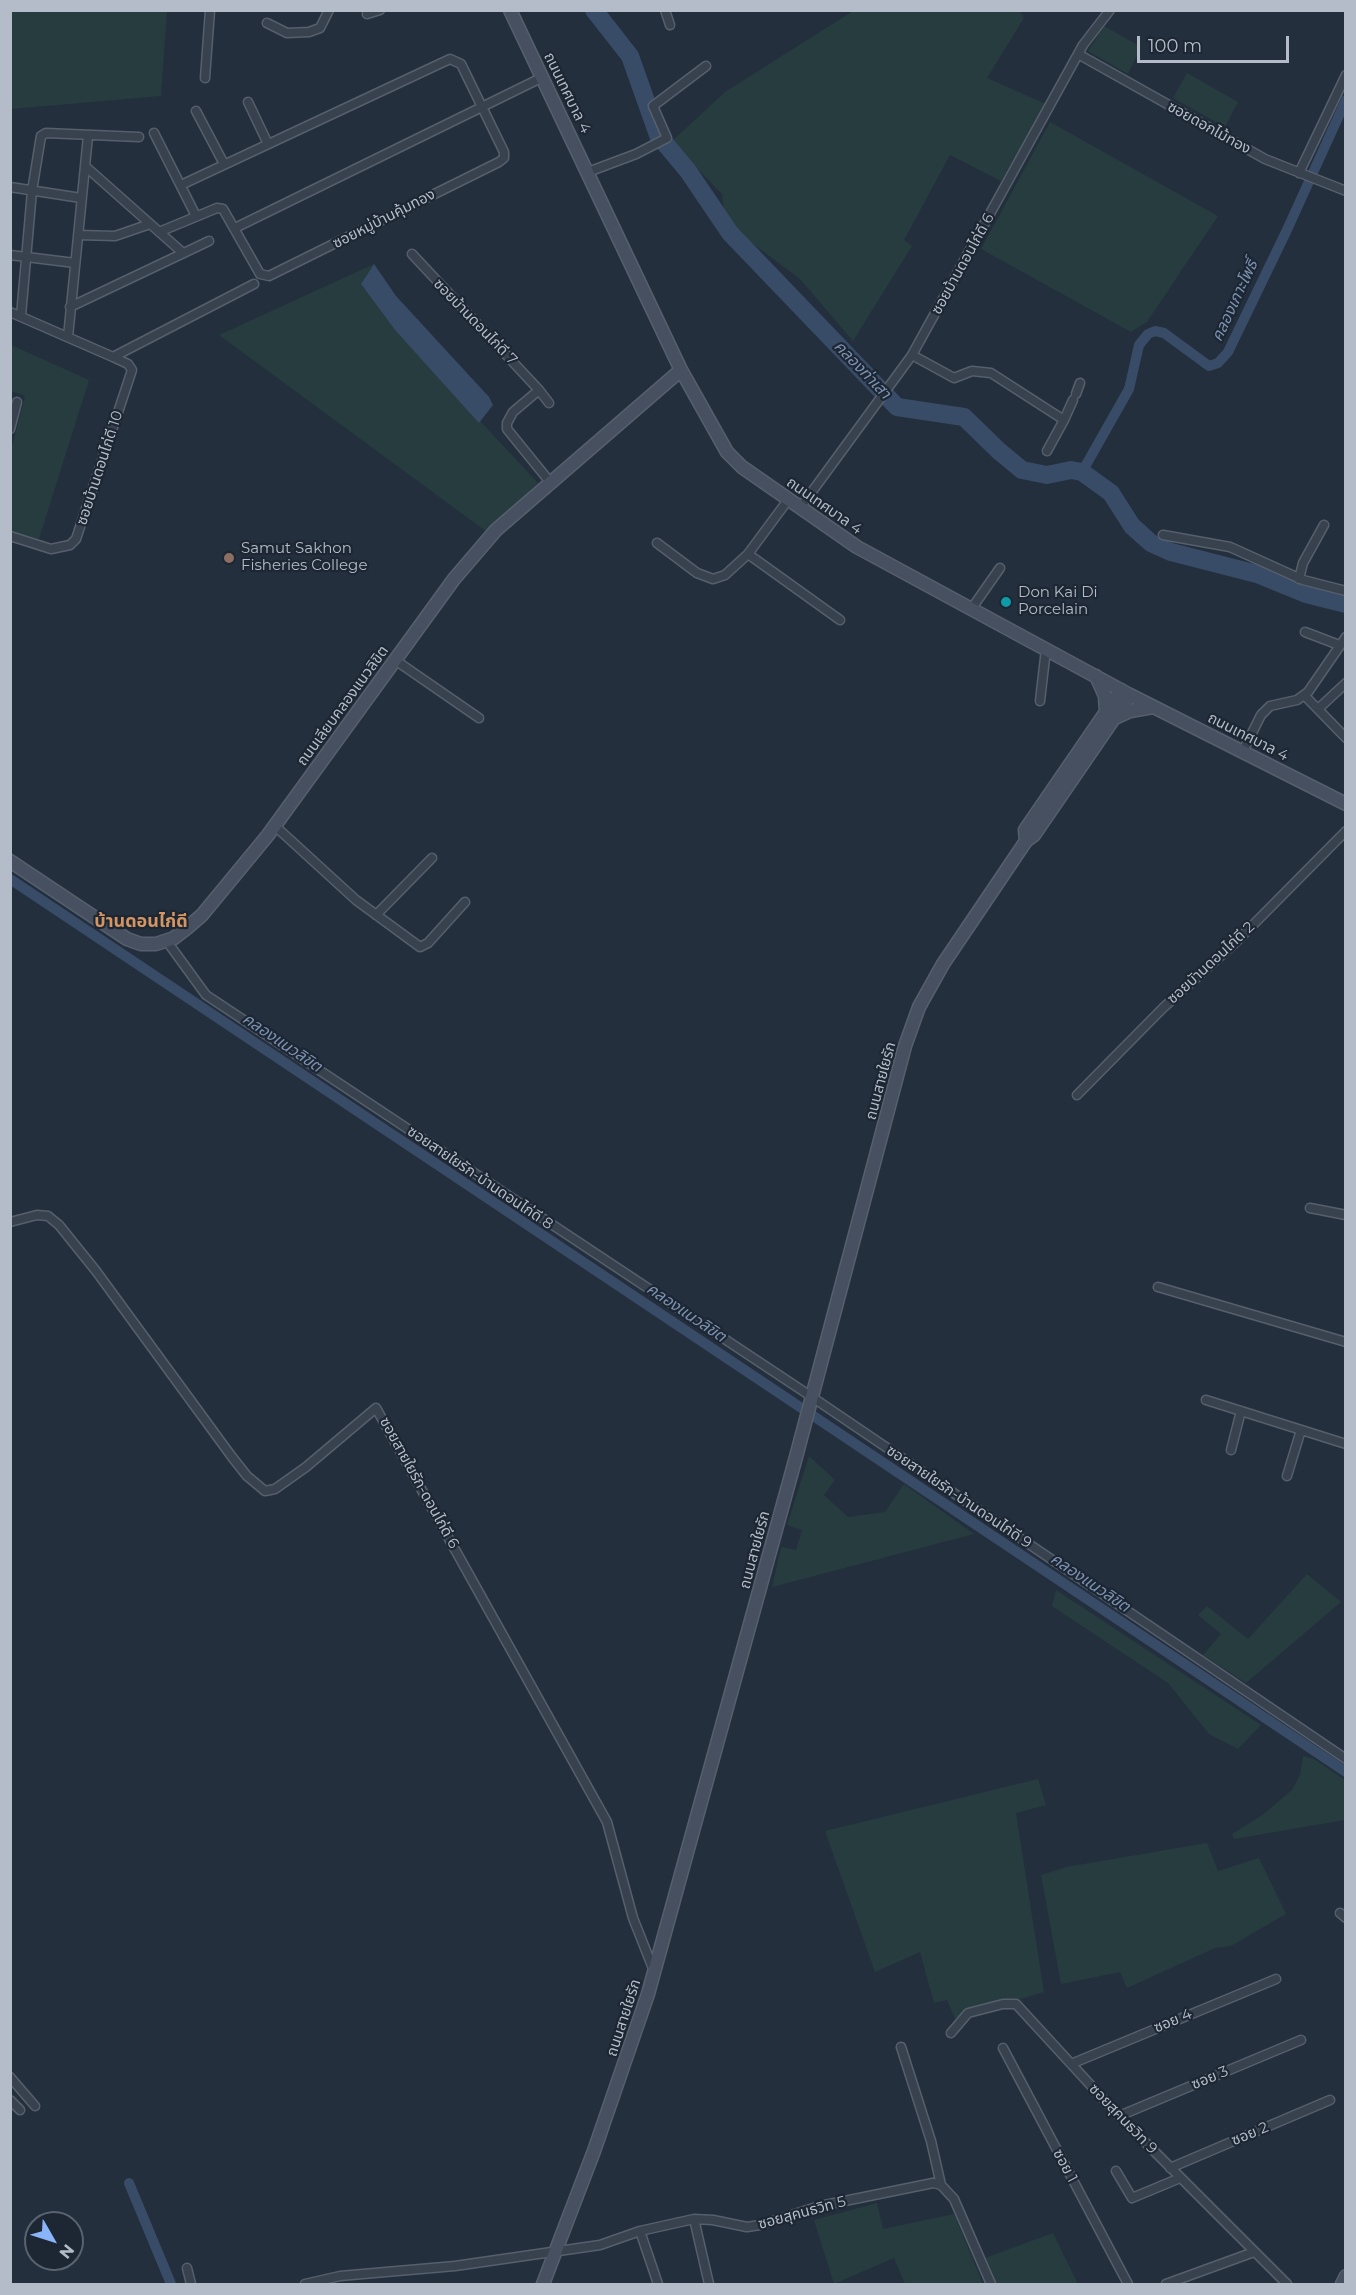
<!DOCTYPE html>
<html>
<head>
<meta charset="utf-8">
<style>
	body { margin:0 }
	#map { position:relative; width:1356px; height:2295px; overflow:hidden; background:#242f3e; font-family:Montserrat,sans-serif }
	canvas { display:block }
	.frame { position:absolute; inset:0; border:12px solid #b4bcc9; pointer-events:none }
	.north { position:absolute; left:24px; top:2211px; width:60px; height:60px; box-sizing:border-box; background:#1d2633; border:2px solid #59626f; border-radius:50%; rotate:129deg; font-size:16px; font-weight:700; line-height:24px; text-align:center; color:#b4bcc9 }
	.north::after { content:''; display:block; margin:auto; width:21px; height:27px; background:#8ab4f8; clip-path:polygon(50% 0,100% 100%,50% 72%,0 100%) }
	.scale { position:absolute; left:1137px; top:36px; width:152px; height:27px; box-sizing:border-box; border:3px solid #b4bcc9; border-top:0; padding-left:8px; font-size:18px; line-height:21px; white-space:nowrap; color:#b4bcc9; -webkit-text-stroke:4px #1d2633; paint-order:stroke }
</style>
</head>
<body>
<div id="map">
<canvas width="1356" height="2295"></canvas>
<div class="frame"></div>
<div class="north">N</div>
<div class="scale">100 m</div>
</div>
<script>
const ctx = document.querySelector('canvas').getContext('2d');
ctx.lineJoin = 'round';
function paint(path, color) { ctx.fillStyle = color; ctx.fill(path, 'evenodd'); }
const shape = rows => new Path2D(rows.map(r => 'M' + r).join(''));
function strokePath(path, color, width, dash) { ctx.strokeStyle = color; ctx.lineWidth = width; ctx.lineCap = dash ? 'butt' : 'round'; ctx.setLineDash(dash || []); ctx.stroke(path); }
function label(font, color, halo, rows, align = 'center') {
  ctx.font = font + ' Montserrat,"Noto Sans Thai",sans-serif'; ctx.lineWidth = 4.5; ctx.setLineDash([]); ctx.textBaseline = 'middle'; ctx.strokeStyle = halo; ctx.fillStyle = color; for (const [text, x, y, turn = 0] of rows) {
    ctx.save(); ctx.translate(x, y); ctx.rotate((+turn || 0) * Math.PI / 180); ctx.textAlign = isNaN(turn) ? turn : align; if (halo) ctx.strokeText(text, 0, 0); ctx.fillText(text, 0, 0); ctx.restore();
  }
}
paint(shape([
	[11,10,167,11,161,96,12,109,11,118],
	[853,11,1020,11,1024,18,987,78,1046,104,1001,181,950,155,904,240,912,246,853,341,800,279,745,238,724,212,722,194,671,142,725,92],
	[1104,26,1141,47,1128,74,1088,51],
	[1187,73,1238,102,1225,127,1173,98],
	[1050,122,1218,216,1147,322,1131,332,981,249],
	[374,264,361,284,395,330,538,483,487,532,219,335],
	[11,345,89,380,39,539,11,531,11,450,25,396,11,391],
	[809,1456,835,1480,824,1495,848,1517,885,1512,904,1484,974,1534,772,1587,781,1547,796,1550,802,1530,787,1525],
	[1307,1574,1341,1602,1246,1683,1203,1655,1221,1634,1198,1615,1207,1606,1248,1639],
	[1056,1590,1261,1725,1238,1749,1209,1734,1168,1683,1052,1606],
	[1303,1756,1314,1759,1345,1780,1345,1820,1234,1839,1232,1834,1261,1816,1292,1790,1300,1775],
	[1038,1779,1046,1805,1016,1813,1044,1992,955,2019,947,2000,934,2003,920,1952,875,1972,825,1831],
	[1207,1843,1218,1871,1259,1858,1286,1914,1231,1946,1215,1948,1127,1988,1120,1972,1061,1984,1041,1875,1066,1867],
	[877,2203,883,2229,954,2214,983,2284,905,2284,894,2258,834,2284,814,2220],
	[1053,2233,1078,2284,996,2284,985,2258]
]), '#263c3f');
paint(shape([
	[374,264,396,296,489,397,493,405,479,423,395,330,361,284]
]), '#394c67');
strokePath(shape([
	[1082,472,1129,389,1139,345,1148,334,1155,331,1164,333,1209,366,1218,363,1228,352,1286,232,1346,100],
	[10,879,1346,1772],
	[129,2183,171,2284]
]), '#394c67', 10);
strokePath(shape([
	[594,10,630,56,658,135,688,171,730,233,897,407,964,417,999,451,1022,470,1047,475,1071,470,1082,472,1111,493,1132,526,1151,543,1171,552,1257,574,1306,594,1346,604]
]), '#394c67', 18);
const street = shape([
	[665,10,670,25],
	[367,14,380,10],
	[267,23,287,33,309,32,320,28,329,10],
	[1078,54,1265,159,1346,191],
	[205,78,210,10],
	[248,102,268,144],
	[196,111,224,164],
	[154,133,196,216],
	[85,166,183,253],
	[588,172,636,154,667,138,653,106,706,66],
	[1299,173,1346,75],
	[10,187,81,198],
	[235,228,543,77],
	[159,232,217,208,223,209,260,274,269,276,499,162,504,158,504,152,461,64,450,59,181,185],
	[78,235,115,236,150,224],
	[412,254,539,390,513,412,507,423,507,429,550,482],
	[10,255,75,263],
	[70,307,209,241],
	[10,312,113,357,128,364,132,370,76,539,70,545,51,549,10,536],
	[21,316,32,191,41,136,46,133,139,137],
	[68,337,88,136],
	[912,355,954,378,972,371,991,373,1064,420,1047,451],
	[113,357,254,284],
	[539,390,549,403],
	[1076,394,1080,383],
	[1064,420,1073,400],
	[10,429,17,402],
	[800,508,912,355,1083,45,1110,10],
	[1163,535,1230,547,1303,580,1346,591],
	[657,543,697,573,713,579,725,575,748,554,788,500],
	[748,554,840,620],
	[1299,579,1303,563,1324,525],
	[972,608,1000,568],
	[1305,632,1339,645],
	[395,660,479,718],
	[1304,695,1346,738],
	[1040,701,1046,649],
	[1318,709,1346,683],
	[1243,751,1261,715,1270,706,1297,700,1308,692,1346,637],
	[275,826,356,900,420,947,428,943,465,902],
	[376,915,432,858],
	[166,940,206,995,812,1397,1346,1759],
	[1077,1095,1163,1008,1237,941,1346,831],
	[1310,1208,1346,1215],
	[10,1222,37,1215,48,1216,59,1225,96,1271,232,1457,247,1476,265,1491,275,1489,306,1467,376,1408,607,1822,633,1918,654,1971],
	[1158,1287,1346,1342],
	[1206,1400,1346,1444],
	[1231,1450,1241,1411],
	[1287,1476,1301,1430],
	[1340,1913,1346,1918],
	[951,2033,968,2013,1003,2004,1016,2004,1119,2116,1287,2284],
	[901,2047,931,2141,941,2185],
	[1003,2048,1128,2284],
	[1071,2064,1276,1979],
	[10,2077,35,2106],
	[10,2100,20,2110],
	[1119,2116,1301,2040],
	[1170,2168,1330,2100],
	[1116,2171,1132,2198,1180,2178],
	[694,2219,709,2284],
	[640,2231,658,2284],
	[187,2268,191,2284],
	[305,2284,340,2276,455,2266,600,2245,640,2231,694,2219,713,2220,747,2227,760,2225,820,2206,933,2183,941,2185,954,2199,991,2284],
	[1166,2284,1254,2252]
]);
const secondary = shape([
	[510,10,681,370,727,452,742,467,857,547,1130,695,1346,804],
	[1096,676,1105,696,1106,712],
	[1115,718,1130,711,1153,707],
	[1026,841,1025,830,1121,690],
	[10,861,127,939,141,944,156,944,174,938,187,928,202,915,268,835,454,579,496,530,681,370],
	[543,2284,594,2151,648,1994,796,1457,905,1046,919,1007,943,964,1026,841,1034,835,1130,695],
	[1342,2284,1346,2276]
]);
strokePath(street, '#565f6c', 11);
strokePath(secondary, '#565f6c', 15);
strokePath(street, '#38414e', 8);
strokePath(secondary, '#465061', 12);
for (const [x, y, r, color] of [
	[229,558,6,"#8d6e63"],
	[1006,602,6,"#0f9aa8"]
]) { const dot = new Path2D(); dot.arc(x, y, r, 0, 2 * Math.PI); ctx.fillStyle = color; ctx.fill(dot); strokePath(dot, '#1d2633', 2); }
label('15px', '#b4bcc9', '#1d2633', [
	["ถนนเทศบาล 4",567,93,64],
	["ซอยดอกไม้ทอง",1209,128,29],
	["ซอยหมู่บ้านคุ้มทอง",384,219,-27],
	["ซอยบ้านดอนไก่ดี 6",963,264,-61],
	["ซอยบ้านดอนไก่ดี 7",475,322,46],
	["ซอยบ้านดอนไก่ดี 10",100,468,-72],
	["ถนนเทศบาล 4",824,506,35],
	["ถนนเลียบคลองแนวลิขิต",343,706,-54],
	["ถนนเทศบาล 4",1248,737,27],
	["ซอยบัานดอนไก่ดี 2",1211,963,-43],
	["ถนนสายใยรัก",881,1081,-75],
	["ซอยสายใยรัก-บ้านดอนไก่ดี 8",480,1178,34],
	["ซอยสายใยรัก-ดอนไก่ดี 6",419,1483,61],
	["ซอยสายใยรัก-บ้านดอนไก่ดี 9",959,1497,34],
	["ถนนสายใยรัก",755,1550,-75],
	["ถนนสายใยรัก",624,2018,-72],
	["ซอย 4",1173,2021,-23],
	["ซอย 3",1210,2078,-23],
	["ซอยสุคนธวิท 9",1123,2119,46],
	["ซอย 2",1250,2134,-23],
	["ซอย 1",1065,2166,62],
	["ซอยสุคนธวิท 5",802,2213,-15]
]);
label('15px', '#b4bcc9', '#1d2633', [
	["Samut Sakhon",241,549],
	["Fisheries College",241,566],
	["Don Kai Di",1018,593],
	["Porcelain",1018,610]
], 'left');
label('italic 16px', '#7c92b1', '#1d2633', [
	["คลองเกาะโพธิ์",1235,301,-65],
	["คลองท่าเสา",862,370,46],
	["คลองแนวลิขิต",282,1043,34],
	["คลองแนวลิขิต",686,1313,34],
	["คลองแนวลิขิต",1090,1583,34]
]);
label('bold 18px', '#d59563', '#1d2633', [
	["บ้านดอนไก่ดี",141,922]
]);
</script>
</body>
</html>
